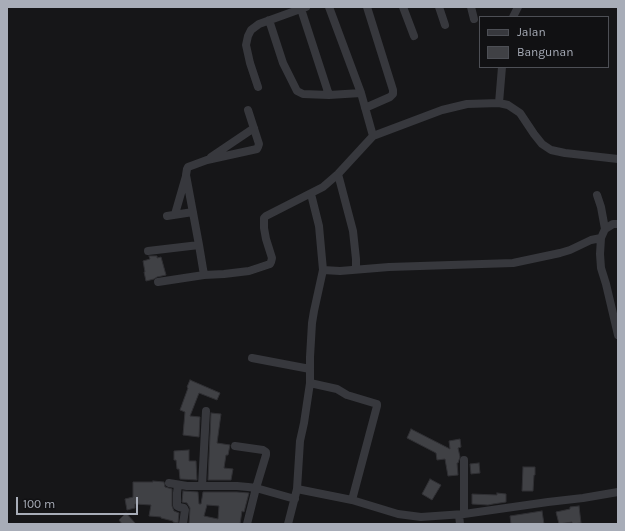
<!DOCTYPE html>
<html>
<head>
<meta charset="utf-8">
<style>
	body { margin:0 }
	#map { position:relative; width:625px; height:531px; overflow:hidden; background:#161618; font-family:Karla,sans-serif }
	canvas { display:block }
	.frame { position:absolute; inset:0; border:8px solid #a8adb8; pointer-events:none }
	.legend { position:absolute; left:479px; top:16px; width:130px; height:52px; box-sizing:border-box; background:#111113; border:1px solid #4d4f55; margin:0; padding:5px 7px; list-style:none; font-size:12px; color:#a8adb8 }
	.legend li { display:flex; align-items:center; gap:8px; height:20px }
	.legend b { width:20px; border:1px solid #4d4f55 }
	.scale { position:absolute; left:16px; top:497px; width:122px; height:18px; box-sizing:border-box; border:2px solid #a8adb8; border-top:0; padding-left:5px; font-size:12px; line-height:14px; white-space:nowrap; color:#a8adb8; -webkit-text-stroke:3px #111113; paint-order:stroke }
</style>
</head>
<body>
<div id="map">
<canvas width="625" height="531"></canvas>
<div class="frame"></div>
<ul class="legend">
<li><b style="height:5px;background:#37383d"></b>Jalan</li>
<li><b style="height:11px;background:#404145"></b>Bangunan</li>
</ul>
<div class="scale">100 m</div>
</div>
<script>
const ctx = document.querySelector('canvas').getContext('2d');
ctx.lineJoin = 'round';
function paint(path, color) { ctx.fillStyle = color; ctx.fill(path, 'evenodd'); }
const shape = rows => new Path2D(rows.map(r => 'M' + r).join(''));
function strokePath(path, color, width, dash) { ctx.strokeStyle = color; ctx.lineWidth = width; ctx.lineCap = dash ? 'butt' : 'round'; ctx.setLineDash(dash || []); ctx.stroke(path); }
const building = shape([
	[149,256,157,256,157,258,161,257,166,275,157,277,154,279,146,281,144,272,145,272,143,261,150,259,149,256],
	[190,380,220,393,217,400,199,393,190,416,200,417,199,437,183,435,185,412,180,410,188,388,187,387,190,380],
	[211,413,221,414,217,443,230,445,228,455,226,455,224,468,233,469,231,480,208,480,211,413],
	[411,429,450,449,449,441,460,439,461,447,458,448,460,457,458,463,457,463,458,475,448,476,445,459,437,460,436,453,407,438,411,429],
	[189,450,189,461,196,461,197,480,180,479,179,469,177,469,176,460,174,460,174,451,189,450],
	[479,463,480,473,471,474,470,464,479,463],
	[523,467,535,467,535,475,534,475,533,491,522,491,523,467],
	[430,479,441,485,432,500,422,494,430,479],
	[153,481,164,482,165,487,172,489,172,506,174,511,179,513,178,523,173,522,173,521,161,518,161,517,149,516,151,505,135,504,135,508,127,510,125,499,133,497,133,482,153,482,153,481],
	[183,491,198,492,199,504,201,504,203,492,237,492,249,493,244,512,242,511,240,524,189,524,190,508,187,503,182,502,183,491],
	[207,505,219,506,218,519,204,516,207,505],
	[497,493,506,494,506,502,493,504,488,505,472,504,472,494,497,495,497,493],
	[579,506,581,523,572,524,572,522,559,524,556,512,570,509,570,507,579,506],
	[542,511,544,524,511,524,510,516,542,511],
	[126,513,136,524,122,524,119,520,126,513]
]);
paint(building, '#404145');
strokePath(building, '#303034', 1);
strokePath(shape([
	[329,7,361,93,373,136],
	[403,7,414,36],
	[439,7,445,25],
	[471,7,474,19],
	[301,9,329,95],
	[513,17,518,7],
	[269,20,283,63,297,91,303,94,329,95,361,93],
	[258,87,250,63,246,45,248,36,251,30,259,24,306,7],
	[499,103,508,105,520,113,534,134,542,144,551,150,565,153,618,159],
	[365,108,390,97,393,94,393,90,367,7],
	[211,157,254,128],
	[338,174,353,231,356,259,356,269],
	[597,195,601,207,605,229],
	[175,214,186,176],
	[167,216,193,212],
	[618,224,613,224,605,229,601,238,600,254,601,268,606,284,618,335],
	[148,251,199,245],
	[323,270,340,271,389,267,513,263,560,253,570,250,591,240,601,238],
	[204,275,199,245,186,175,187,169,188,167,207,160,257,149,258,147,259,144,248,110],
	[158,282,204,275,224,274,249,271,270,264,271,262,272,258,266,239,264,228,264,218,266,216,323,187,338,174,373,136,442,110,467,104,499,103,502,67],
	[252,358,310,369],
	[310,383,337,389,347,395,377,404,377,406,352,500],
	[235,446,263,450,266,452,266,455,256,488,247,524],
	[464,460,464,514],
	[169,483,187,486,237,486,248,487,256,488,295,499],
	[178,485,177,493,177,506,179,507,184,508,185,510,183,524],
	[202,486,206,411],
	[297,489,352,500,398,514,421,517,464,514,548,502,583,498,618,492],
	[459,515,460,524],
	[288,524,297,489,300,441,304,423,310,383,310,357,312,323,314,311,323,270,319,226,311,194]
]), '#37383d', 8);
</script>
</body>
</html>
